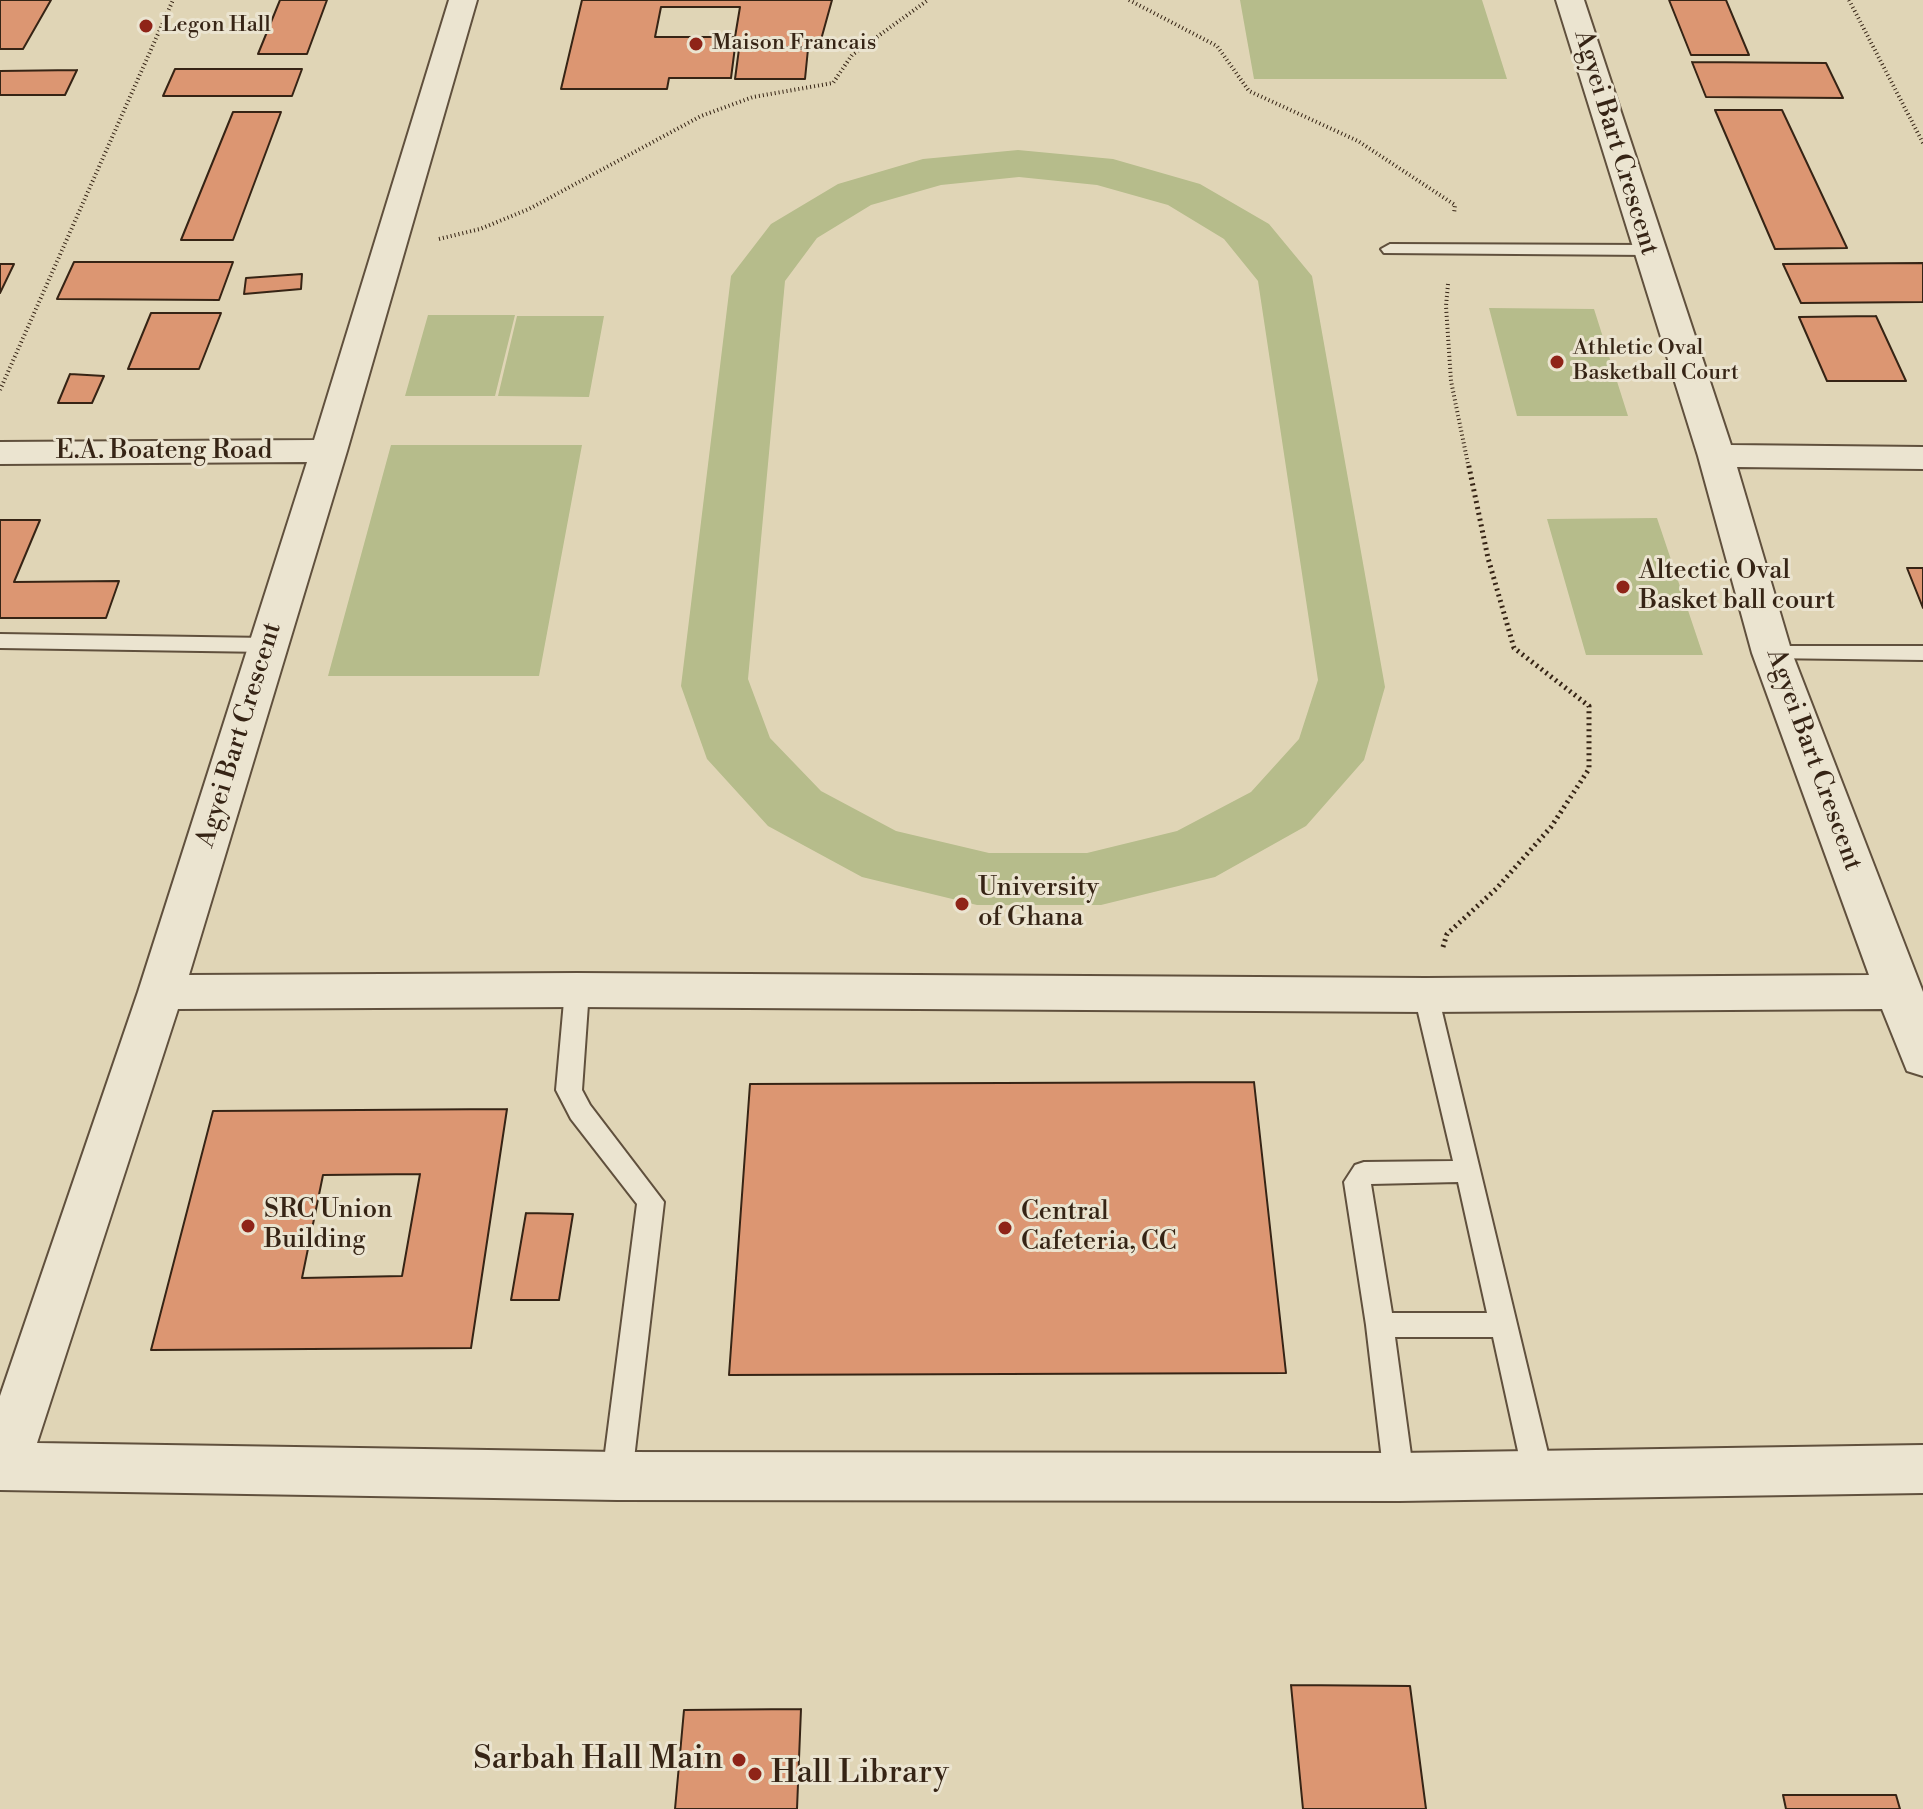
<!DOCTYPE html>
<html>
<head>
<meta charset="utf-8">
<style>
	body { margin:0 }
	canvas { display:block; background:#e0d5b6 }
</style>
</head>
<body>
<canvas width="1923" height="1809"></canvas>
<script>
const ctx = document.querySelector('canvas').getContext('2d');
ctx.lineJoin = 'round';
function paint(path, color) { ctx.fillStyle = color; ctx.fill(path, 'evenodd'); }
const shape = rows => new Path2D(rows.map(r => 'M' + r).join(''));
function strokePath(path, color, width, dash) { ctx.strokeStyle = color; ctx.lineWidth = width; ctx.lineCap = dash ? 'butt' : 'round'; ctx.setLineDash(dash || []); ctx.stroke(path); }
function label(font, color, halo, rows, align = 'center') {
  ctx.font = font + ' "Libre Bodoni",serif'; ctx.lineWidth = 6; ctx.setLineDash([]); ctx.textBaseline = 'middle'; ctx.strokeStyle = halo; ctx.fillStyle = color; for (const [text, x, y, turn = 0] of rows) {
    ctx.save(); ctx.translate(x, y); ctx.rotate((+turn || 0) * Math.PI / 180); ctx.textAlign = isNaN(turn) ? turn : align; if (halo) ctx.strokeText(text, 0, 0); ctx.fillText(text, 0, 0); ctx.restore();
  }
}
paint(shape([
	[1240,0,1482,0,1507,79,1254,79],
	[1018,150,1113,159,1200,184,1269,224,1312,276,1385,687,1364,760,1306,826,1215,877,1101,905,977,905,862,877,768,826,707,759,681,686,731,276,771,224,838,184,923,159],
	[1019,177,1097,185,1168,205,1224,239,1258,281,1318,680,1299,739,1251,792,1177,831,1087,853,989,853,896,831,821,791,770,738,748,679,785,281,817,238,871,205,941,185],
	[1489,308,1594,309,1628,416,1517,416],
	[428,315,515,315,495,396,405,396],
	[517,316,604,316,589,397,498,396],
	[391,445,582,445,539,676,328,676],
	[1657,518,1703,655,1586,655,1547,519]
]), '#b6bc8b');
const building = shape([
	[0,0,51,0,23,49,0,49,0,0],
	[280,0,327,0,307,54,258,54,280,0],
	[582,0,832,0,819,47,735,47,731,78,669,78,667,89,561,89,582,0],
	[661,7,740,7,735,37,655,37,661,7],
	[1669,0,1726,0,1749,55,1691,55,1669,0],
	[739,49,808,49,805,79,735,79,739,49],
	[1692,62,1826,63,1843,98,1706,97,1692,62],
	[175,69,302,69,292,96,163,96,175,69],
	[77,70,65,95,0,95,0,71,77,70],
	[1715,110,1782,110,1847,248,1775,249,1715,110],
	[233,112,281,112,233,240,181,240,233,112],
	[74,262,233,262,219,300,57,299,74,262],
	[1923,263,1923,302,1801,303,1783,264,1923,263],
	[0,264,14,264,0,293,0,264],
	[302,274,301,289,244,294,246,278,302,274],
	[151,313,221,313,199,369,128,369,151,313],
	[1876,316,1906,381,1827,381,1799,317,1876,316],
	[70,374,104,376,92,403,58,403,70,374],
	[0,520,40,520,14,582,119,581,106,618,0,618,0,520],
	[1907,568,1923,568,1923,608,1907,568],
	[1254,1082,1286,1373,729,1375,750,1084,1254,1082],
	[507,1109,471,1348,151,1350,213,1111,507,1109],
	[420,1174,402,1276,302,1278,323,1175,420,1174],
	[526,1213,573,1214,559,1300,511,1300,526,1213],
	[1291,1685,1410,1686,1426,1809,1303,1809,1291,1685],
	[801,1709,797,1809,675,1809,684,1710,801,1709],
	[1783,1795,1896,1795,1900,1809,1786,1809,1783,1795]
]);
paint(building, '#dc9672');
strokePath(building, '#362415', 2);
const lane = shape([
	[1390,244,1648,245,1657,250,1648,255,1384,253,1381,249,1390,244],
	[0,634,268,638,276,640,279,645,276,650,268,652,0,648,0,634],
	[1772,646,1923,646,1923,660,1764,658,1761,653,1764,648,1772,646],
	[577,981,586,983,589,990,582,1090,590,1105,664,1202,632,1476,627,1485,617,1489,607,1485,602,1476,637,1204,571,1119,556,1090,565,990,568,983,577,981],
	[1426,986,1435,988,1438,995,1553,1474,1548,1483,1538,1487,1528,1483,1523,1474,1493,1337,1395,1337,1414,1477,1409,1486,1399,1490,1389,1486,1384,1477,1366,1325,1344,1182,1355,1165,1364,1162,1453,1161,1414,995,1417,988,1426,986],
	[1458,1182,1487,1313,1392,1313,1371,1184,1458,1182]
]);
const street = shape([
	[449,0,477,0,347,451,189,975,577,973,1426,978,1869,975,1752,653,1698,456,1556,0,1584,0,1731,445,1923,447,1923,469,1737,467,1792,653,1923,992,1923,1076,1907,1071,1882,1009,1426,1012,577,1007,178,1009,37,1443,617,1452,1399,1453,1923,1445,1923,1493,1399,1501,617,1500,0,1490,0,1396,138,992,307,462,0,464,0,442,314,440,449,0]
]);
strokePath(lane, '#60503d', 4);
strokePath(street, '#60503d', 4);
strokePath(shape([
	[1129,0,1217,46,1249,91,1358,141,1455,205,1454,214],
	[1849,0,1923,143],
	[439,239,480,229,529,209,701,116,753,97,833,83,852,55,928,0],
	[1448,284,1446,306,1451,381,1468,464],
	[0,390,173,0]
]), '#362415', 4, [1, 3]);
strokePath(shape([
	[1443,947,1447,934,1496,889,1551,827,1589,769,1589,706,1514,648,1488,558,1468,462]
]), '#362415', 5, [2, 4]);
paint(lane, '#ebe4d0');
paint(street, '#ebe4d0');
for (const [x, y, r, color] of [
	[146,26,8,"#8f2418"],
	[696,44,8,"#8f2418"],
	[1557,362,8,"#8f2418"],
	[1623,587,8,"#8f2418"],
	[962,904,8,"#8f2418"],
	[248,1226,8,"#8f2418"],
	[1005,1228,8,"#8f2418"],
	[739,1760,8,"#8f2418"],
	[755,1774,8,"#8f2418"]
]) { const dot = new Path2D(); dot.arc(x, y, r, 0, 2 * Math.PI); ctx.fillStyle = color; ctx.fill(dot); strokePath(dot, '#ebe4d0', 3); }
label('22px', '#362415', '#ebe4d0', [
	["Legon Hall",162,26],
	["Maison Francais",712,44],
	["Athletic Oval",1573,349],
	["Basketball Court",1573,374]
], 'left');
label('26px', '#362415', '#ebe4d0', [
	["Agyei Bart Crescent",1615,143,73],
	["E.A. Boateng Road",164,452],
	["Agyei Bart Crescent",240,735,-73],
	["Agyei Bart Crescent",1813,760,70]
]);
label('26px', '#362415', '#ebe4d0', [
	["Altectic Oval",1639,572],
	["Basket ball court",1639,602],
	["University",978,889],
	["of Ghana",978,919],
	["SRC Union",264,1211],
	["Building",264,1241],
	["Central",1021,1213],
	["Cafeteria, CC",1021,1243]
], 'left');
label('32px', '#362415', '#ebe4d0', [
	["Sarbah Hall Main",723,1760],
	["Hall Library",771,1774,"left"]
], 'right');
</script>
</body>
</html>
